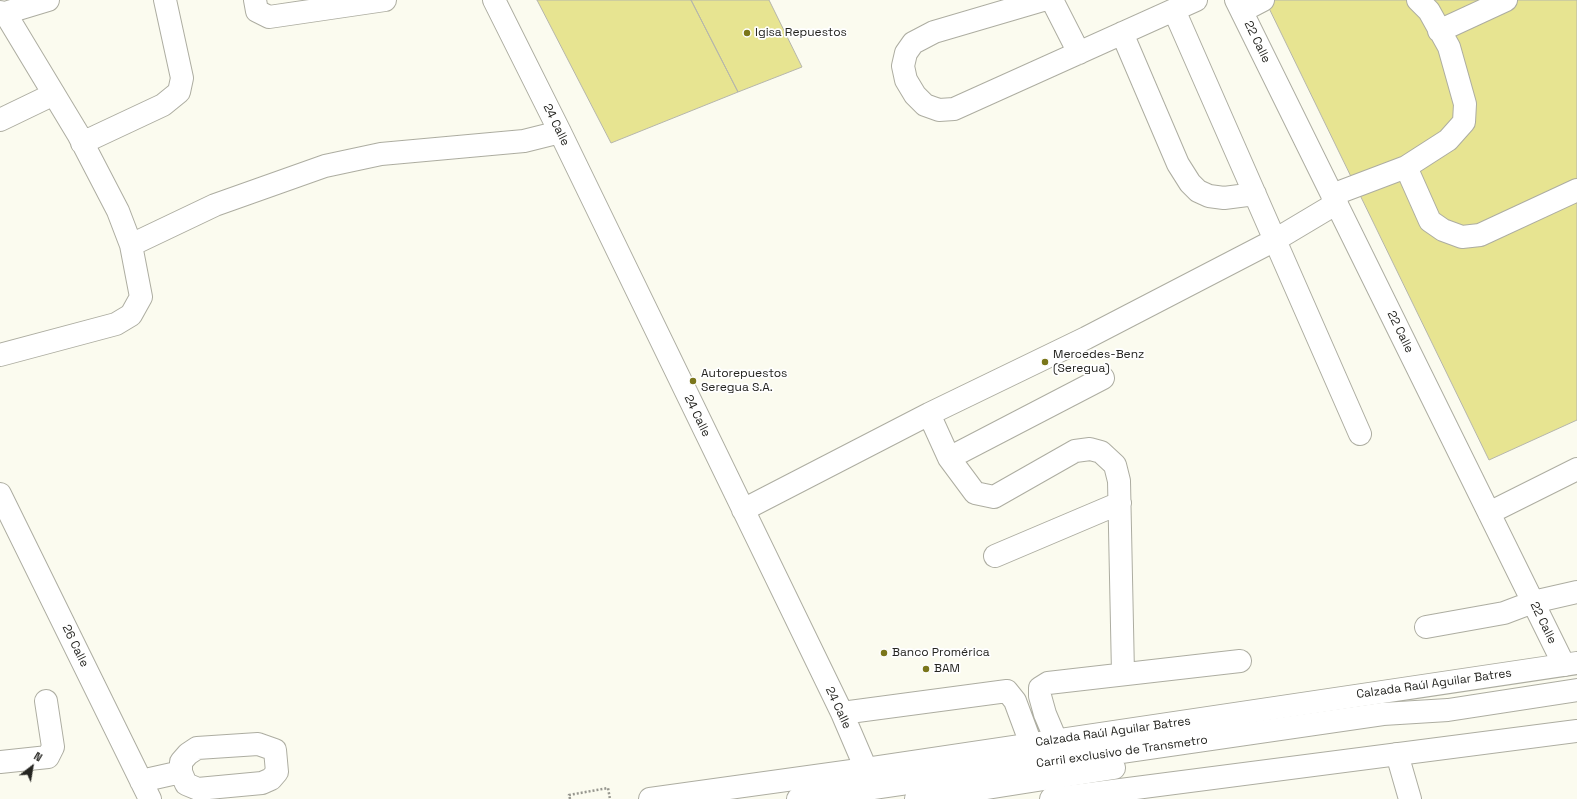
<!DOCTYPE html>
<html>
<head>
<meta charset="utf-8">
<style>
	body { margin:0 }
	#map { position:relative; width:1577px; height:799px; overflow:hidden; background:#fbfbef; font-family:"Space Grotesk",sans-serif }
	canvas { display:block }
	.north { position:absolute; left:12px; top:747px; width:40px; height:40px; -webkit-text-stroke:3px #fff; paint-order:stroke; rotate:31deg; font-size:11px; font-weight:700; line-height:16px; text-align:center; color:#252521 }
	.north::after { content:''; display:block; margin:auto; width:14px; height:18px; background:#252521; clip-path:polygon(50% 0,100% 100%,50% 72%,0 100%) }
</style>
</head>
<body>
<div id="map">
<canvas width="1577" height="799"></canvas>
<div class="north">N</div>
</div>
<script>
const ctx = document.querySelector('canvas').getContext('2d');
ctx.lineJoin = 'round';
function paint(path, color) { ctx.fillStyle = color; ctx.fill(path, 'evenodd'); }
const shape = rows => new Path2D(rows.map(r => 'M' + r).join(''));
function strokePath(path, color, width, dash) { ctx.strokeStyle = color; ctx.lineWidth = width; ctx.lineCap = dash ? 'butt' : 'round'; ctx.setLineDash(dash || []); ctx.stroke(path); }
function label(font, color, halo, rows, align = 'center') {
  ctx.font = font + ' "Space Grotesk",sans-serif'; ctx.lineWidth = 3.5; ctx.setLineDash([]); ctx.textBaseline = 'middle'; ctx.strokeStyle = halo; ctx.fillStyle = color; for (const [text, x, y, turn = 0] of rows) {
    ctx.save(); ctx.translate(x, y); ctx.rotate((+turn || 0) * Math.PI / 180); ctx.textAlign = isNaN(turn) ? turn : align; if (halo) ctx.strokeText(text, 0, 0); ctx.fillText(text, 0, 0); ctx.restore();
  }
}
const building = shape([
	[537,0,691,0,738,92,611,143,537,0],
	[691,0,769,0,802,67,738,92,691,0],
	[1265,0,1577,0,1577,420,1489,460,1265,0]
]);
paint(building, '#e7e491');
strokePath(building, '#b6b6ab', 1);
const minor = shape([
	[255,0,257,11,269,17,385,0],
	[494,0,560,132,842,713,866,769],
	[1043,0,934,32,913,43,906,53,903,66,906,80,915,95,925,105,939,110,954,109,1196,0],
	[1052,0,1079,53],
	[1236,0,1564,665],
	[1418,0,1429,11,1449,47,1465,104,1464,122,1448,140,1406,167,1430,221,1443,230,1462,237,1480,235,1577,190],
	[1174,10,1360,434],
	[1242,11,1263,0],
	[0,12,5,13,78,134,118,211,131,245,141,297,131,315,116,324,0,355],
	[5,13,48,0],
	[1439,31,1506,0],
	[1122,33,1178,164,1190,183,1198,191,1209,196,1224,198,1255,194],
	[0,120,54,94],
	[82,143,163,105,179,92,182,78,165,0],
	[1332,195,1406,167],
	[131,245,215,205,325,166,381,154,524,141,560,132],
	[949,458,1103,378],
	[0,494,150,799],
	[743,510,929,414],
	[1489,513,1577,469],
	[995,556,1120,503],
	[1426,627,1504,613,1533,602,1577,592],
	[1123,674,1119,481,1115,465,1101,452,1090,449,1075,451,994,497,975,493,949,458,929,414,1086,338,1275,240,1337,203],
	[842,713,1007,691,1015,701,1031,744],
	[1056,740,1045,714,1040,696,1040,688,1048,683,1240,661],
	[258,744,275,750,277,772,271,779,262,783,198,789,186,784,181,772,181,762,188,754,197,748,258,744],
	[1397,754,1410,799],
	[0,762,48,757,53,747,46,701],
	[141,781,181,772],
	[798,799,1383,714,1448,710,1577,690],
	[916,799,1114,768]
]);
const highway = shape([
	[650,799,866,769,1577,663],
	[1051,799,1577,731]
]);
strokePath(minor, '#adada1', 24);
strokePath(highway, '#adada1', 24);
strokePath(shape([
	[570,799,569,795,608,788,610,799]
]), '#97978f', 2.5, [2, 2]);
strokePath(minor, '#fff', 22);
strokePath(highway, '#fff', 22);
for (const [x, y, r, color] of [
	[747,33,4,"#7a761a"],
	[1045,362,4,"#7a761a"],
	[693,381,4,"#7a761a"],
	[884,653,4,"#7a761a"],
	[926,669,4,"#7a761a"]
]) { const dot = new Path2D(); dot.arc(x, y, r, 0, 2 * Math.PI); ctx.fillStyle = color; ctx.fill(dot); strokePath(dot, '#fff', 1.5); }
label('12px', '#252521', '#fff', [
	["Igisa Repuestos",755,33],
	["Mercedes-Benz",1053,355],
	["(Seregua)",1053,369],
	["Autorepuestos",701,374],
	["Seregua S.A.",701,388],
	["Banco Promérica",892,653],
	["BAM",934,669]
], 'left');
label('12px', '#252521', '#fff', [
	["22 Calle",1257,42,64],
	["24 Calle",556,125,64],
	["22 Calle",1400,332,64],
	["24 Calle",697,416,64],
	["22 Calle",1543,623,64],
	["26 Calle",75,646,64],
	["Calzada Raúl Aguilar Batres",1434,684,-8],
	["24 Calle",838,708,65],
	["Calzada Raúl Aguilar Batres",1113,732,-8],
	["Carril exclusivo de Transmetro",1122,752,-8]
]);
</script>
</body>
</html>
